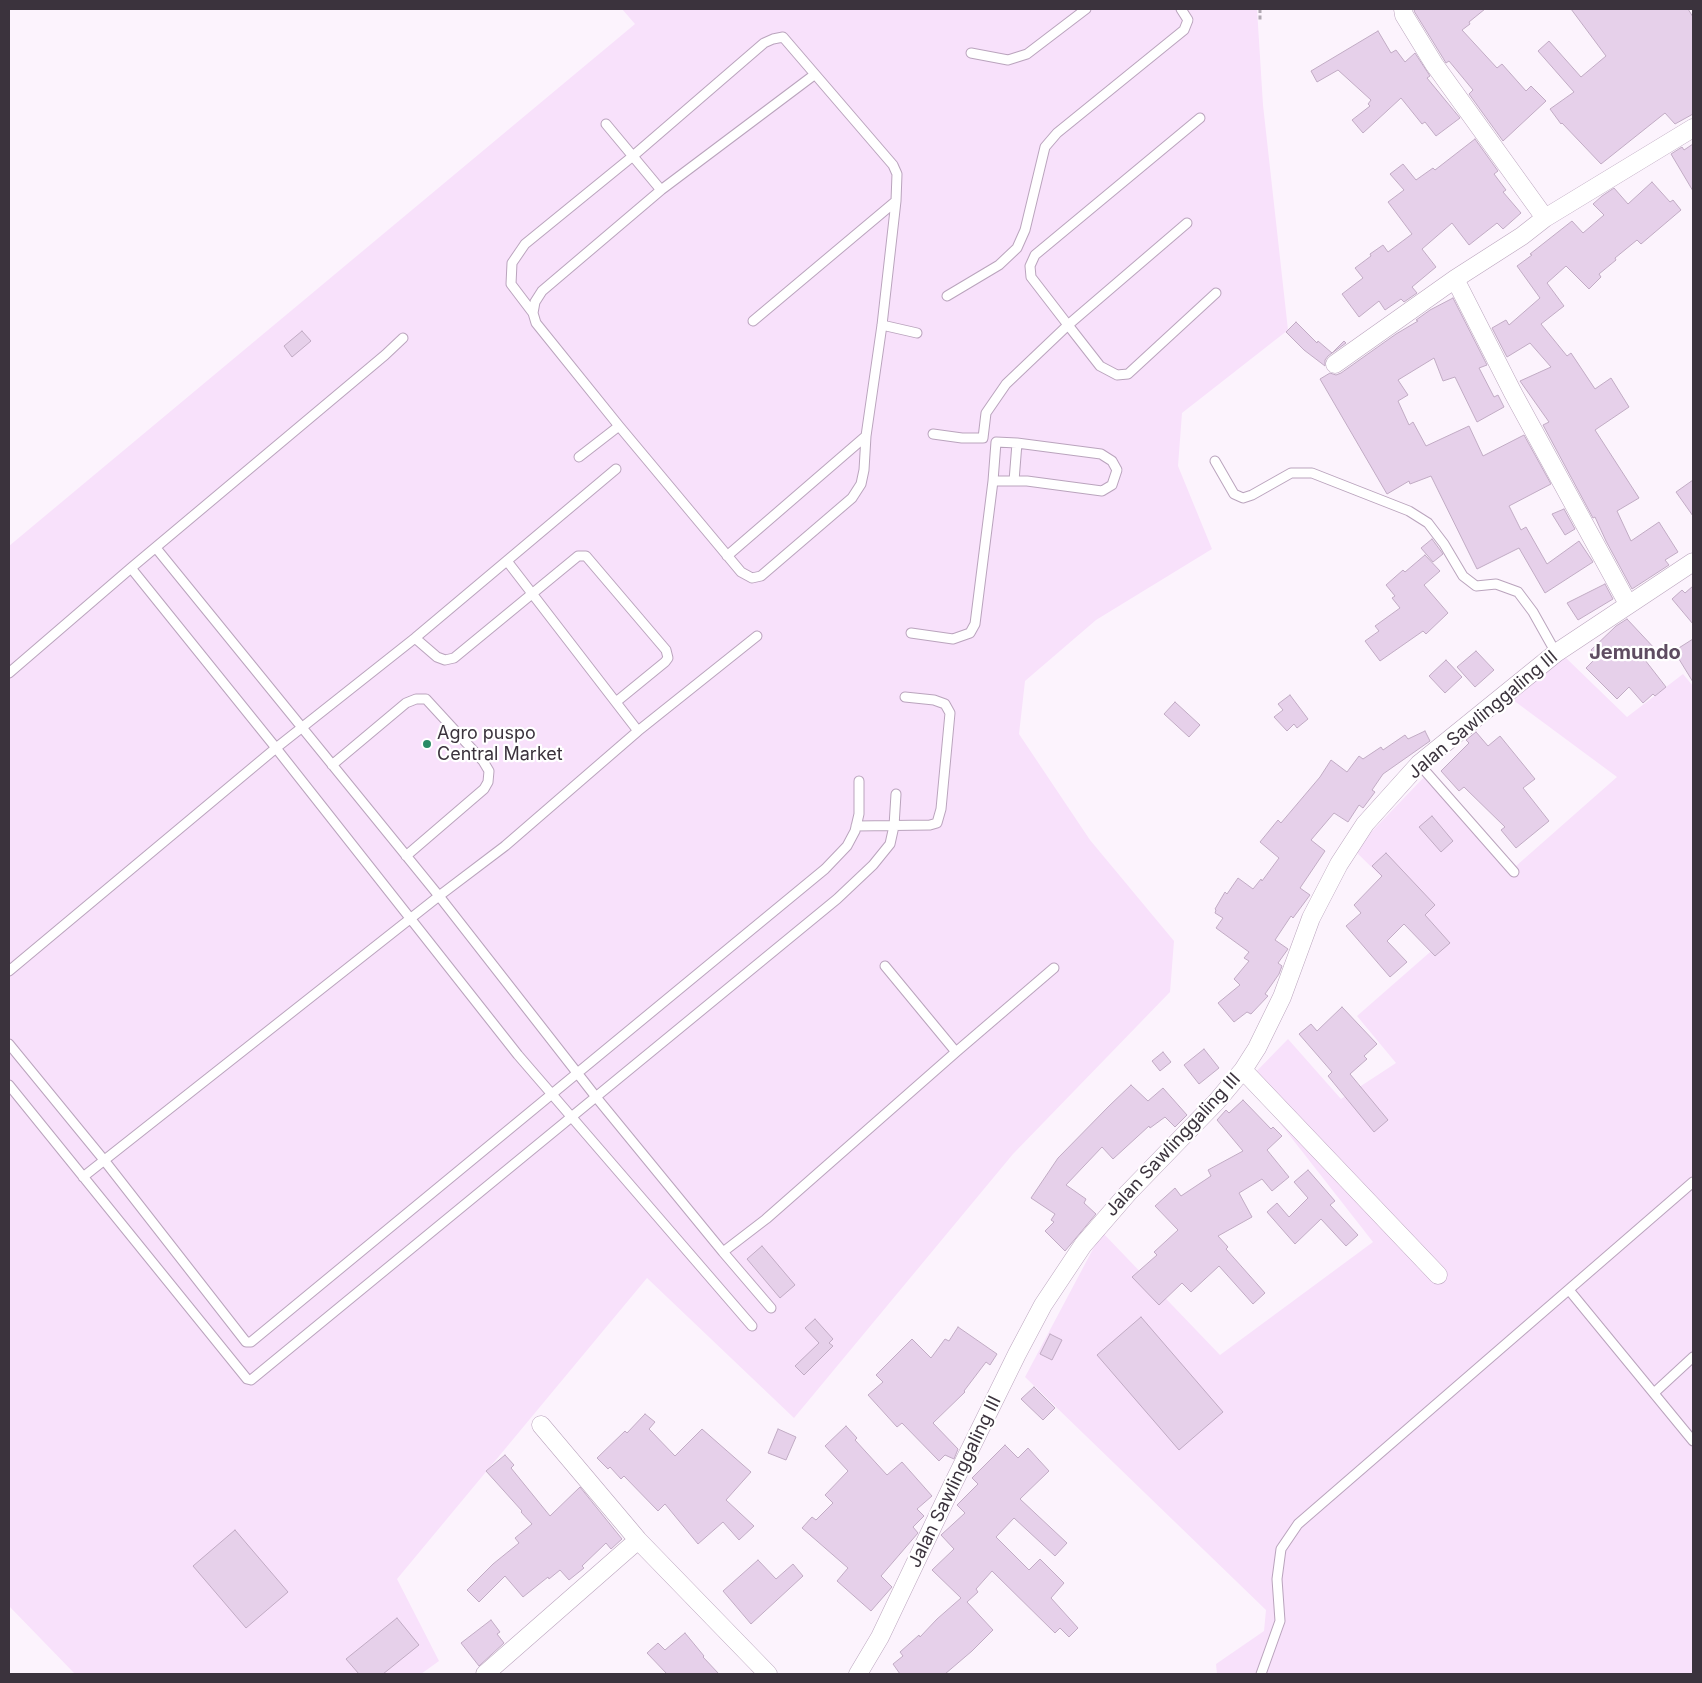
<!DOCTYPE html>
<html>
<head>
<meta charset="utf-8">
<style>
	body { margin:0 }
	#map { position:relative; width:1702px; height:1683px; overflow:hidden; background:#fcf3fd; font-family:Inter,sans-serif }
	canvas { display:block }
	.frame { position:absolute; inset:0; border:10px solid #3b333d; pointer-events:none }
</style>
</head>
<body>
<div id="map">
<canvas width="1702" height="1683"></canvas>
<div class="frame"></div>
</div>
<script>
const ctx = document.querySelector('canvas').getContext('2d');
ctx.lineJoin = 'round';
function paint(path, color) { ctx.fillStyle = color; ctx.fill(path, 'evenodd'); }
const shape = rows => new Path2D(rows.map(r => 'M' + r).join(''));
function strokePath(path, color, width, dash) { ctx.strokeStyle = color; ctx.lineWidth = width; ctx.lineCap = dash ? 'butt' : 'round'; ctx.setLineDash(dash || []); ctx.stroke(path); }
function label(font, color, halo, rows, align = 'center') {
  ctx.font = font + ' Inter,sans-serif'; ctx.lineWidth = 4.5; ctx.setLineDash([]); ctx.textBaseline = 'middle'; ctx.strokeStyle = halo; ctx.fillStyle = color; for (const [text, x, y, turn = 0] of rows) {
    ctx.save(); ctx.translate(x, y); ctx.rotate((+turn || 0) * Math.PI / 180); ctx.textAlign = isNaN(turn) ? turn : align; if (halo) ctx.strokeText(text, 0, 0); ctx.fillText(text, 0, 0); ctx.restore();
  }
}
paint(shape([
	[622,9,1257,9,1263,105,1288,330,1182,413,1178,466,1212,549,1096,620,1025,681,1019,734,1090,840,1174,941,1170,992,1013,1154,794,1418,647,1278,397,1579,439,1661,421,1674,75,1674,9,1606,9,546,635,24],
	[1565,657,1627,717,1683,674,1693,686,1693,1674,1217,1674,1216,1664,1264,1631,1266,1610,1025,1377,1102,1232,1220,1355,1373,1242,1247,1081,1288,1039,1341,1099,1396,1063,1357,1016,1445,939,1354,850,1428,773,1516,866,1617,777,1513,700]
]), '#f8e1fb');
const building = shape([
	[1415,9,1485,9,1469,22,1470,24,1462,30,1497,68,1502,64,1526,91,1531,86,1546,101,1503,141,1469,94,1473,90,1449,61,1446,63,1443,58,1414,11,1415,9],
	[1571,9,1688,9,1693,17,1693,114,1675,124,1665,113,1601,164,1562,123,1561,124,1550,109,1574,92,1538,51,1549,41,1581,77,1606,56,1571,9],
	[1378,31,1391,53,1396,50,1405,62,1415,53,1430,76,1427,78,1460,118,1436,136,1425,122,1422,124,1401,98,1363,133,1352,120,1370,106,1368,104,1371,100,1338,70,1317,82,1311,71,1378,31],
	[1475,139,1498,171,1494,174,1506,190,1503,192,1521,213,1503,229,1497,223,1469,245,1452,223,1422,249,1436,267,1412,287,1417,293,1404,302,1401,299,1385,310,1379,301,1359,317,1342,294,1363,278,1355,268,1371,256,1370,254,1383,245,1388,252,1412,234,1388,202,1404,190,1390,174,1403,164,1416,180,1433,168,1435,170,1475,139],
	[1693,144,1693,191,1671,154,1682,147,1684,150,1693,144],
	[1652,182,1670,202,1673,200,1681,210,1641,244,1637,240,1615,258,1616,260,1599,274,1601,277,1589,289,1566,266,1547,283,1564,306,1541,324,1567,356,1571,353,1595,389,1611,378,1629,407,1595,430,1639,498,1617,511,1631,541,1659,522,1678,552,1665,560,1669,565,1632,589,1606,541,1595,517,1593,518,1543,425,1549,422,1520,381,1551,367,1530,343,1507,357,1492,328,1506,320,1509,325,1540,298,1517,266,1532,255,1530,254,1572,221,1583,233,1604,215,1593,204,1602,196,1614,188,1628,204,1652,182],
	[1453,298,1487,365,1479,368,1494,397,1498,395,1504,407,1477,422,1455,377,1443,381,1434,358,1398,380,1408,395,1398,401,1409,425,1413,422,1426,446,1469,426,1483,456,1524,435,1551,484,1509,506,1521,530,1526,527,1547,564,1579,541,1593,562,1545,593,1519,548,1477,569,1431,476,1410,484,1409,481,1387,494,1320,379,1330,373,1336,375,1341,373,1396,334,1418,321,1416,320,1430,310,1453,298],
	[1296,322,1317,343,1318,341,1332,353,1344,341,1346,343,1328,356,1325,360,1325,366,1304,350,1286,332,1296,322],
	[302,331,311,341,292,357,284,346,302,331],
	[1693,480,1693,516,1676,492,1693,480],
	[1564,509,1575,529,1565,535,1552,514,1564,509],
	[1432,539,1443,554,1433,562,1421,548,1432,539],
	[1425,555,1440,571,1424,585,1448,613,1426,634,1423,631,1380,661,1365,641,1379,631,1375,626,1400,608,1392,598,1395,596,1386,585,1403,570,1405,572,1425,555],
	[1605,584,1613,599,1578,620,1567,603,1605,584],
	[1693,586,1693,624,1672,599,1682,590,1685,593,1693,586],
	[1627,619,1656,650,1645,660,1666,687,1655,696,1653,694,1643,703,1629,687,1617,699,1586,668,1597,657,1591,650,1616,626,1627,619],
	[1693,639,1693,682,1674,651,1693,639],
	[1476,651,1494,670,1475,687,1457,667,1476,651],
	[1446,660,1462,677,1445,693,1429,676,1446,660],
	[1290,695,1308,719,1297,728,1294,724,1287,731,1274,717,1283,710,1278,704,1290,695],
	[1175,702,1200,725,1189,737,1164,714,1175,702],
	[1425,731,1430,741,1383,774,1372,790,1375,792,1363,808,1359,805,1348,822,1334,813,1311,840,1325,851,1300,888,1310,895,1293,918,1291,916,1275,940,1288,949,1278,963,1282,966,1279,974,1265,994,1268,996,1251,1014,1247,1012,1234,1022,1218,1003,1240,985,1234,979,1249,961,1244,958,1249,952,1216,928,1223,918,1215,913,1216,910,1215,909,1225,892,1227,894,1238,878,1253,889,1261,879,1262,881,1279,858,1260,842,1278,820,1281,823,1320,777,1331,760,1347,772,1359,756,1363,759,1381,747,1383,750,1405,735,1408,739,1425,731],
	[1476,732,1488,746,1500,736,1535,779,1523,788,1549,821,1516,848,1501,830,1505,827,1464,787,1459,791,1441,771,1469,743,1466,740,1476,732],
	[1432,816,1453,841,1441,852,1419,827,1432,816],
	[1386,853,1435,905,1425,915,1450,943,1435,956,1404,924,1387,941,1407,962,1390,977,1346,926,1361,913,1354,905,1382,876,1372,866,1386,853],
	[1342,1007,1377,1044,1364,1056,1367,1059,1350,1074,1388,1120,1374,1132,1328,1076,1332,1072,1299,1034,1311,1024,1317,1031,1342,1007],
	[1204,1049,1219,1068,1199,1084,1184,1065,1204,1049],
	[1163,1052,1171,1062,1160,1071,1152,1061,1163,1052],
	[1131,1085,1148,1101,1163,1088,1187,1115,1175,1127,1165,1117,1150,1128,1149,1126,1113,1159,1102,1147,1066,1185,1086,1199,1084,1203,1096,1214,1065,1251,1045,1231,1054,1222,1051,1220,1055,1214,1031,1198,1058,1158,1109,1106,1131,1085],
	[1243,1100,1271,1129,1273,1127,1282,1136,1267,1150,1289,1177,1272,1191,1262,1179,1239,1193,1252,1217,1218,1236,1228,1247,1226,1249,1265,1293,1253,1304,1219,1266,1191,1292,1182,1283,1159,1305,1132,1277,1157,1255,1154,1252,1178,1230,1155,1206,1175,1188,1181,1196,1211,1176,1208,1170,1243,1151,1217,1120,1226,1110,1229,1113,1243,1100],
	[1308,1170,1335,1201,1330,1205,1358,1235,1346,1246,1321,1219,1295,1244,1267,1212,1277,1203,1289,1217,1308,1198,1294,1182,1308,1170],
	[762,1246,795,1285,780,1298,747,1259,762,1246],
	[1141,1317,1223,1412,1179,1450,1097,1355,1141,1317],
	[815,1319,833,1339,829,1343,833,1346,804,1375,795,1366,819,1343,805,1328,815,1319],
	[958,1327,997,1354,990,1365,986,1362,964,1391,965,1392,933,1423,958,1449,954,1459,945,1455,939,1461,902,1423,897,1427,868,1395,883,1382,876,1375,912,1339,931,1358,945,1339,949,1341,958,1327],
	[1050,1334,1062,1340,1052,1360,1040,1354,1050,1334],
	[1034,1387,1055,1408,1043,1420,1021,1399,1034,1387],
	[645,1414,655,1422,649,1429,675,1456,702,1429,751,1472,726,1500,754,1526,739,1540,723,1522,698,1544,665,1504,658,1511,624,1476,621,1479,610,1467,608,1469,597,1458,625,1431,627,1433,645,1414],
	[846,1426,857,1438,855,1440,887,1475,902,1462,932,1496,917,1509,924,1516,913,1527,918,1533,881,1576,892,1587,871,1611,837,1581,848,1568,802,1528,812,1517,816,1520,833,1503,825,1495,848,1471,825,1446,846,1426],
	[778,1429,796,1437,786,1460,768,1453,778,1429],
	[1005,1445,1018,1458,1028,1448,1049,1471,1020,1499,1067,1543,1055,1556,1014,1518,996,1537,1029,1570,1040,1559,1064,1583,1051,1598,1078,1628,1069,1637,1060,1628,1055,1633,992,1571,976,1589,978,1592,967,1602,993,1630,972,1651,945,1674,900,1674,893,1664,903,1656,900,1652,919,1635,920,1637,937,1619,961,1598,932,1570,954,1549,941,1535,965,1513,957,1505,978,1484,972,1478,1005,1445],
	[505,1455,514,1465,511,1468,550,1516,580,1487,622,1539,611,1549,606,1543,582,1566,584,1568,569,1580,560,1570,549,1579,548,1577,523,1597,505,1576,479,1602,467,1590,493,1564,519,1543,515,1538,532,1524,521,1512,522,1511,486,1471,505,1455],
	[235,1530,288,1592,246,1628,193,1566,235,1530],
	[758,1560,776,1579,793,1564,803,1576,751,1624,723,1591,758,1560],
	[397,1618,419,1645,383,1674,359,1674,346,1659,397,1618],
	[491,1620,500,1632,497,1634,504,1643,479,1666,461,1643,491,1620],
	[685,1633,704,1656,703,1657,719,1674,667,1674,647,1653,658,1643,665,1650,685,1633]
]);
paint(building, '#e6d0ea');
strokePath(building, '#c1abc4', 1);
const service = shape([
	[971,53,1008,60,1027,54,1086,9],
	[606,124,661,190],
	[1187,223,1068,325,1100,366,1117,375,1128,374,1216,293],
	[947,296,999,265,1017,248,1025,230,1045,147,1057,133,1184,30,1188,20,1181,9],
	[533,313,511,284,512,263,525,244,633,156,764,43,773,39,783,37,893,165,897,174,896,201,882,325,866,436,864,470,861,484,852,498,761,576,752,578,741,572,619,426,536,323,533,313,535,302,542,291,661,190,814,75],
	[753,321,896,201],
	[882,325,917,333],
	[933,434,962,438,983,438,986,413,1006,384,1068,325,1031,277,1030,266,1035,255,1200,118],
	[579,457,619,426],
	[1215,461,1234,494,1243,498,1252,495,1291,473,1312,473,1409,511,1428,523,1444,544,1463,576,1476,586,1496,584,1518,592,1533,612,1556,653],
	[1014,481,1017,443],
	[156,548,439,896,596,1097,723,1252,771,1308],
	[727,556,866,436],
	[507,561,638,731],
	[131,568,272,743,518,1055,752,1326],
	[911,633,953,639,970,633,975,624,993,481,996,442,1017,443,1101,454,1112,461,1117,470,1112,485,1102,491,1027,481,993,481],
	[415,638,437,657,445,660,454,658,578,556,586,556,666,650,668,658,665,662,616,702],
	[9,673,131,568,385,355,403,338],
	[1419,764,1514,872],
	[332,765,406,703,416,699,426,699,483,761,489,771,488,782,484,789,406,856],
	[856,826,930,825,937,823,941,809,950,713,945,704,934,700,905,697],
	[9,971,276,748,415,638,616,469],
	[9,1044,104,1160,246,1342,251,1342,825,869,847,846,855,831,859,814,859,781],
	[956,1052,1054,968],
	[9,1085,247,1379,251,1380,837,899,873,865,890,844,894,826,896,794],
	[83,1177,439,896,505,846,638,731,757,636],
	[723,1252,766,1219,956,1052,885,966],
	[1569,1290,1693,1441],
	[1654,1393,1693,1357],
	[1261,1674,1280,1621,1277,1579,1281,1549,1298,1524,1693,1182]
]);
const minor = shape([
	[1403,9,1404,15,1434,64,1545,218],
	[1455,279,1513,393,1628,604],
	[1335,364,1455,279,1522,236,1545,218,1693,128],
	[1243,1070,1438,1275],
	[541,1425,638,1540,768,1674],
	[485,1674,638,1540],
	[858,1674,880,1637,951,1488,1017,1354,1043,1305,1083,1245,1128,1193,1217,1101,1243,1070,1257,1048,1282,997,1311,918,1339,864,1365,824,1419,764,1556,653,1693,562]
]);
strokePath(service, '#baa4bd', 11);
strokePath(minor, '#baa4bd', 19);
strokePath(shape([
	[1260,9,1260,20]
]), '#b0a8b2', 3, [4, 2.5]);
strokePath(service, '#fff', 9);
strokePath(minor, '#fff', 18);
for (const [x, y, r, color] of [
	[427,744,5,"#298b65"]
]) { const dot = new Path2D(); dot.arc(x, y, r, 0, 2 * Math.PI); ctx.fillStyle = color; ctx.fill(dot); strokePath(dot, '#fff', 2); }
label('18px', '#3b333d', '#fff', [
	["Jalan Sawlinggaling III",1483,715,-40],
	["Jalan Sawlinggaling III",1173,1145,-47],
	["Jalan Sawlinggaling III",955,1482,-64]
]);
label('18px', '#3b333d', '#fff', [
	["Agro puspo",437,734],
	["Central Market",437,755]
], 'left');
label('bold 20px', '#5e4c61', '#fff', [
	["Jemundo",1635,653]
]);
</script>
</body>
</html>
